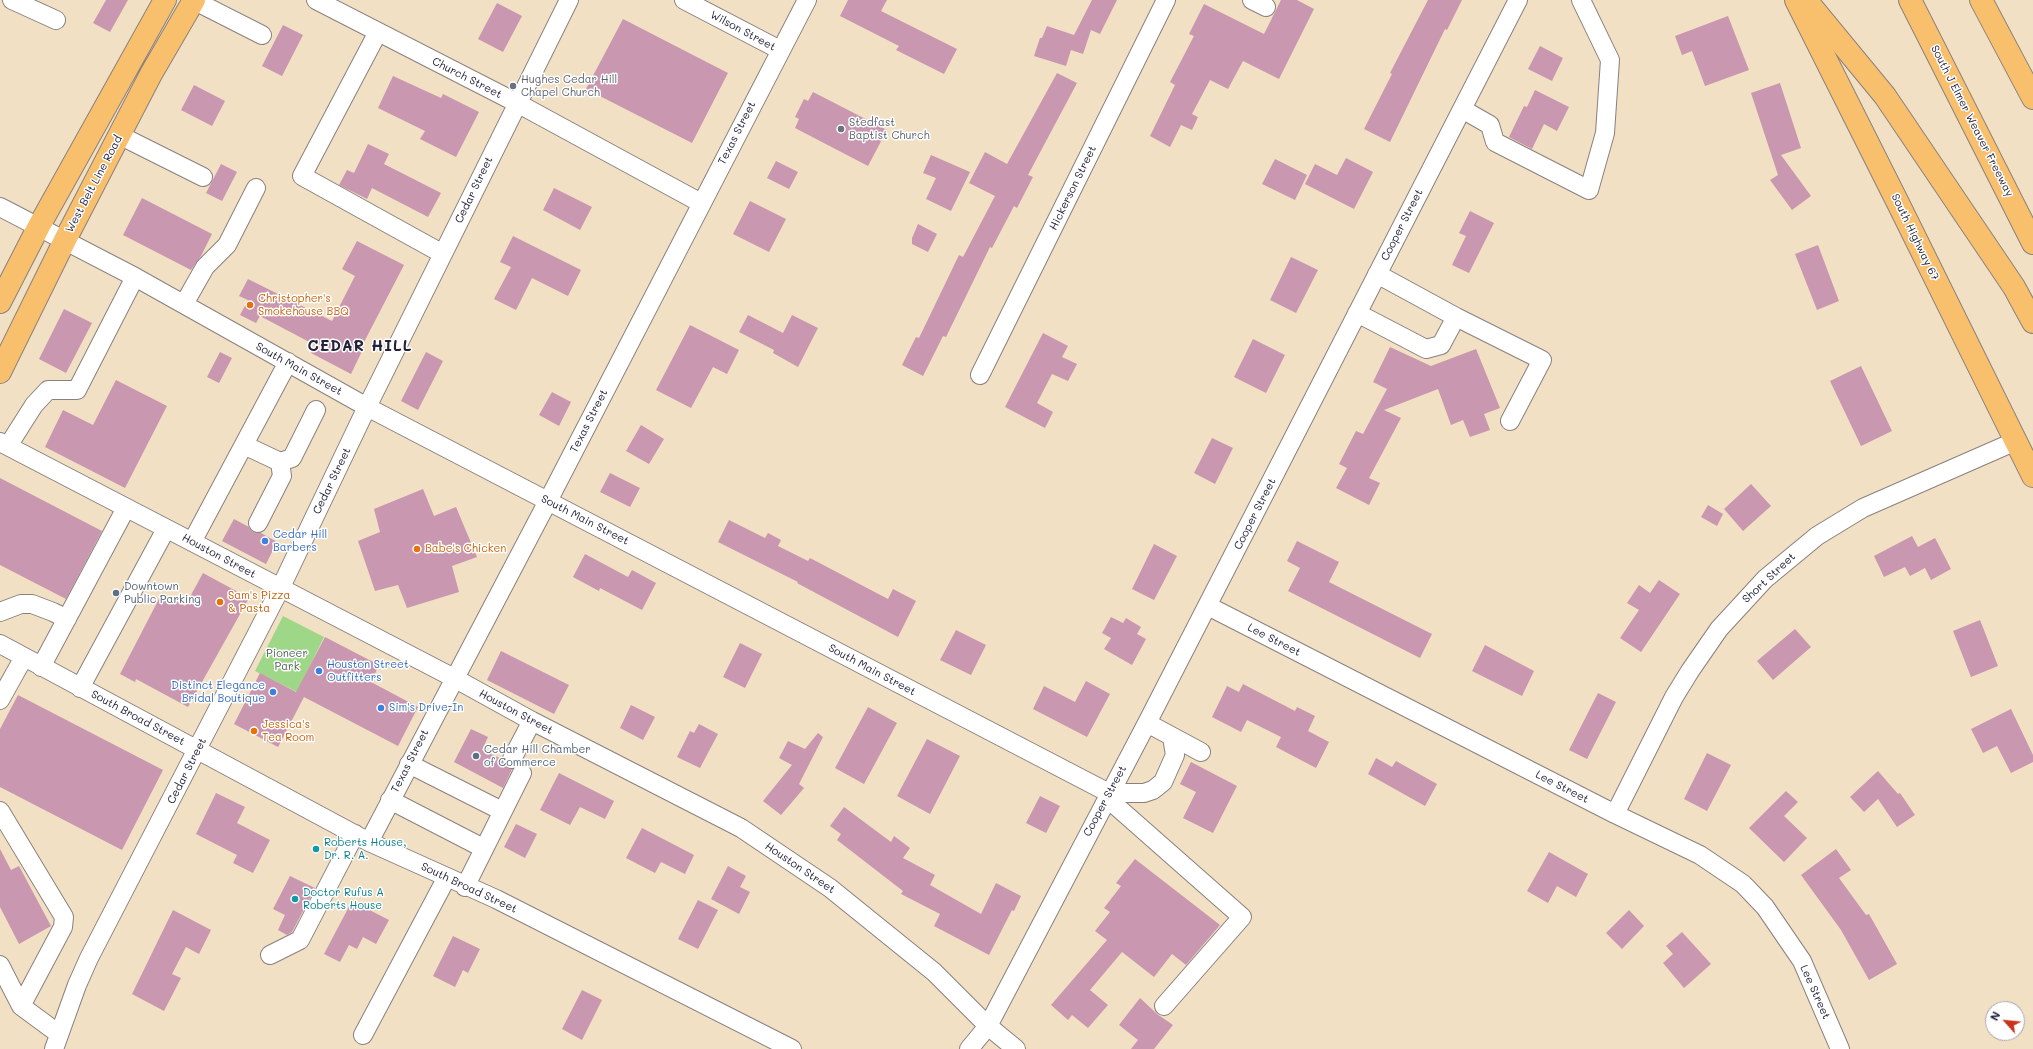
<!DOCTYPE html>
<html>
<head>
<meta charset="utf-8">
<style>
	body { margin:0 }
	#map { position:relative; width:2033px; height:1049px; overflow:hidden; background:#f1e0c3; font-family:Mali,sans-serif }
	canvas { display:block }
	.north { position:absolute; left:1985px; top:1001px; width:40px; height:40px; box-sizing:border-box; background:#fff; border:1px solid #a7a7b1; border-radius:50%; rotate:297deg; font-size:11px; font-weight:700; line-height:16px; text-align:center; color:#22223b }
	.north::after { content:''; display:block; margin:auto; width:14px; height:18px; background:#c8321e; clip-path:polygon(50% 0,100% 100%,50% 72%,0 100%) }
</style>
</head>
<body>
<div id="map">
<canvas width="2033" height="1049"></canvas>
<div class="north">N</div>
</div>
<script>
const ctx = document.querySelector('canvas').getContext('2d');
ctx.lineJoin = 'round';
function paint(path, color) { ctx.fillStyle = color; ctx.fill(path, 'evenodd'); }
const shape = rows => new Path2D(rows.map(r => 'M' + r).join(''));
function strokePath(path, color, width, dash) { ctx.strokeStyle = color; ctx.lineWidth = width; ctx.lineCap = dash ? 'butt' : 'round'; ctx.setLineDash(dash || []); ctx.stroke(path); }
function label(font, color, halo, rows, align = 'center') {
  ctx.font = font + ' Mali,sans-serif'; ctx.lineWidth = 3; ctx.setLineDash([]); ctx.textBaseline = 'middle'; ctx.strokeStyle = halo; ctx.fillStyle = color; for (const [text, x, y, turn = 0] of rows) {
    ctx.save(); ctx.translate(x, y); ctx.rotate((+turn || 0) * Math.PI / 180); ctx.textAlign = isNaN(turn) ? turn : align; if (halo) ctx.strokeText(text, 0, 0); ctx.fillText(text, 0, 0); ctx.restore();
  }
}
paint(shape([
	[283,616,324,637,297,692,255,671]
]), '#9fd789');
paint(shape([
	[106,0,128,0,110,32,93,23],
	[848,0,887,0,881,11,957,49,944,74,896,50,899,46,840,16],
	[1092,0,1117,0,1100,34,1091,30,1083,54,1071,50,1066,66,1034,56,1040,38,1042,38,1047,26,1074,35],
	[1281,0,1297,0,1314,9,1279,79,1243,61,1228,89,1210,80,1192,114,1198,117,1192,130,1181,125,1170,147,1150,136,1175,85,1170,82,1194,36,1189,34,1204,4,1264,34],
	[1428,0,1462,0,1447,30,1445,29,1390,142,1364,129,1392,74,1390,73],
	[497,3,522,16,503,52,478,39],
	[1728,16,1749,70,1705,86,1692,51,1682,55,1675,36],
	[623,19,728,73,692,143,586,89],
	[283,25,303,35,282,76,262,66],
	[1540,46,1563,58,1552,81,1528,69],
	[1057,73,1077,83,1028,175,1033,177,1017,208,1014,206,992,248,990,247,946,337,943,336,923,376,902,365,916,337,919,338,959,255,963,257,995,196,969,183,985,152,1007,164],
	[393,76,441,98,443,94,479,112,456,157,420,139,425,131,378,108],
	[1780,83,1801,148,1781,155,1811,196,1792,210,1770,180,1778,175,1751,93],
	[194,85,225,101,212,126,181,110],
	[1535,90,1569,107,1557,131,1544,124,1532,149,1509,137,1524,106,1527,107],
	[813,92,887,130,868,166,795,128,799,119,795,117,804,99,808,101],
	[368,144,389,154,384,164,441,193,428,217,372,188,367,199,339,185,347,170,354,173],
	[931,155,970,172,951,211,926,199,936,178,923,173],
	[1346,158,1373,172,1354,209,1305,184,1315,164,1337,175],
	[1275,159,1307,175,1295,200,1262,184],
	[776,161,798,172,789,189,767,178],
	[221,164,237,172,222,201,206,193],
	[554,188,592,207,580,230,543,210],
	[142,198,212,234,201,256,191,270,123,235],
	[750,201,786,219,769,252,733,234],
	[1470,211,1494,223,1469,273,1452,265,1466,236,1459,233],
	[918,224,937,234,928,252,912,244,912,238],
	[513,236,581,270,568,296,532,278,516,310,494,299,511,267,500,262],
	[357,241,404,265,362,346,364,347,351,374,311,353,315,345,260,316,256,323,240,315,248,300,239,296,248,279,332,321,355,276,342,269],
	[1818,245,1839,301,1817,310,1795,254],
	[1291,257,1318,270,1296,313,1270,300],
	[64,309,92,323,66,373,39,359],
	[748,315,783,333,792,315,818,328,798,367,773,353,774,350,739,332],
	[690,325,739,350,727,374,713,367,691,408,656,390],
	[1043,333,1068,346,1062,357,1077,364,1068,381,1052,374,1037,403,1053,412,1045,428,1005,407],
	[1253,339,1285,355,1266,393,1234,377],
	[1390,347,1431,366,1476,349,1500,408,1484,414,1490,430,1470,437,1463,420,1451,425,1438,389,1384,410,1401,418,1369,478,1380,483,1369,505,1336,488,1347,468,1339,464,1356,431,1363,434,1387,389,1373,382],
	[220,352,232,358,219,383,207,377],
	[426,352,443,361,418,410,401,401],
	[1861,366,1892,431,1861,446,1830,381],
	[116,380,167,406,125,488,45,447,63,410,93,425],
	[552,392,571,402,559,426,539,415],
	[641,425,664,439,649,464,626,451],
	[1212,438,1233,448,1215,484,1194,473],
	[610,473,640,488,630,507,600,492],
	[0,478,102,531,66,599,0,565],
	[1751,484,1771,506,1743,531,1724,509],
	[423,489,434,516,456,507,477,557,452,566,459,592,407,608,398,585,375,591,358,541,380,532,374,509],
	[1708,505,1723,514,1717,526,1701,517],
	[234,519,249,527,253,532,261,533,277,542,266,564,222,541],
	[729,520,765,538,768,533,781,540,778,546,808,561,810,558,888,599,893,589,916,601,898,637,797,583,798,582,718,542],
	[1912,536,1918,547,1935,538,1951,569,1931,580,1925,568,1910,576,1905,567,1884,577,1874,556],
	[1297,541,1339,562,1329,582,1432,634,1420,658,1288,591,1300,568,1287,561],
	[1154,544,1177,556,1154,600,1132,589],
	[585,554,628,577,632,570,656,583,642,610,600,588,599,591,573,577],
	[203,573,249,598,188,707,136,679,135,682,120,674,162,593,185,606],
	[1659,580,1680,594,1641,652,1620,638,1639,610,1627,603,1639,585,1650,593],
	[1111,617,1123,623,1126,618,1141,627,1137,634,1146,639,1132,665,1104,649,1111,638,1102,633],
	[1980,620,1998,666,1971,677,1953,631],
	[1795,629,1811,647,1773,680,1757,661],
	[956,630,986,645,971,675,940,660],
	[325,637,379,665,371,682,418,707,398,746,304,697,278,747,234,724,260,673,296,692],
	[740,643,762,654,745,688,723,677],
	[1485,645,1534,671,1522,696,1472,671],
	[501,651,569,685,554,714,487,680],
	[1086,681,1110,694,1087,737,1033,709,1044,686,1075,702],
	[1243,684,1295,711,1297,707,1315,716,1308,731,1329,742,1316,768,1276,747,1281,737,1247,720,1241,732,1212,717,1227,686,1239,692],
	[1598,693,1616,702,1587,759,1569,750],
	[18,695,163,770,122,850,0,787,0,729],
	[631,705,655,717,643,740,620,728],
	[868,707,897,723,864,784,835,768],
	[2011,709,2033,755,2033,762,2011,773,1997,746,1983,753,1971,729],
	[699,724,718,734,700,768,677,757,690,731,694,733],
	[471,729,488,737,482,750,502,759,503,765,512,769,503,788,454,762],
	[818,733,823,737,799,784,804,788,781,815,763,801,792,765,779,758,788,741,805,749],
	[927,739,960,756,930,814,897,796],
	[1707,753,1731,765,1707,811,1684,799],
	[1376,758,1392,767,1396,761,1437,784,1425,806,1368,774],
	[1191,762,1237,786,1213,833,1183,818,1196,792,1180,784],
	[1878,771,1898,794,1900,793,1915,815,1897,827,1878,799,1864,812,1850,797],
	[559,773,614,801,605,819,580,807,570,825,540,810],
	[1786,791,1798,802,1784,816,1807,838,1784,862,1749,828],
	[216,793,245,807,237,823,270,840,253,873,233,863,237,855,196,834],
	[1040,796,1060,806,1046,833,1026,823],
	[844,807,891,842,894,836,910,848,903,858,935,875,930,885,981,914,996,883,1021,896,1014,911,1012,910,989,955,934,926,940,914,901,894,903,891,837,840,841,834,830,826],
	[516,824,537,834,525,858,504,847],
	[642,828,694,855,685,874,661,862,655,873,626,858],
	[0,849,11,870,19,866,51,926,19,944,0,907],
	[1836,849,1851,870,1839,878,1866,915,1869,914,1897,964,1869,980,1841,930,1801,875],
	[1549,852,1588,874,1576,897,1557,886,1548,903,1527,891],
	[1135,859,1220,925,1186,965,1172,954,1154,977,1122,952,1090,990,1108,1005,1088,1028,1072,1015,1068,1020,1051,1005,1107,940,1095,931,1110,912,1104,908,1121,886,1116,883],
	[728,866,746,876,740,887,750,892,739,914,711,899],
	[290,876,315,888,292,932,287,935,278,930,285,915,273,909],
	[698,900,718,910,698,949,678,939],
	[352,901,389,920,376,944,363,937,357,949,349,945,340,962,324,954],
	[173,910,211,930,199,954,186,947,172,974,181,978,164,1011,132,994],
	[1629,910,1644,926,1622,949,1606,933],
	[1682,932,1711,964,1684,988,1663,963,1673,954,1666,946],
	[453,936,480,949,468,973,463,970,455,987,433,976],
	[582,990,602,1000,582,1040,562,1029],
	[1140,998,1157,1014,1173,1025,1154,1049,1131,1049,1138,1040,1119,1025]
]), '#c997b0');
const minor = shape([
	[12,0,56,20],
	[193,0,262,35],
	[316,0,517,103,701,203],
	[684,0,780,50],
	[1252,0,1266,7],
	[378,32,302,176,443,254],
	[1462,109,1490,125,1495,142,1589,190,1605,133,1610,60,1581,0],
	[119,135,203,177],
	[0,207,135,277,367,407,1109,793,1144,793,1153,790,1163,782,1175,755,1172,737],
	[184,304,205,267,227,245,256,188],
	[1357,313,1426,349,1441,345,1456,317,1377,274],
	[1456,317,1542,360,1510,421],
	[980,375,1166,0],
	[0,442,454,678,532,721,741,828,830,888,934,972,988,1026,1016,1049],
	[244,445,280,462,292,458,316,410],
	[8,446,34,405,48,390,77,390,135,277],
	[258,523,282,476,280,462],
	[192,542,288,362],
	[1208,606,1615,814,1700,855,1743,884,1765,907,1802,961,1840,1049],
	[0,612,21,604,32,604,53,612,67,619],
	[0,644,369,842,496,899,792,1049],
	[41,667,126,508],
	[80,688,166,529],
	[0,700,24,657],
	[1147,723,1201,752],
	[512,759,532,721],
	[409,764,502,811],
	[1107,798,1242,917,1164,1006],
	[390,800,483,848],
	[0,811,64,917,63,927,21,1006],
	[1615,814,1674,697,1690,671,1719,629,1765,579,1817,536,1863,508,2016,441],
	[369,842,548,501,807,0],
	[465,887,522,773],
	[270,955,300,940,355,834],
	[0,965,21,1006,59,1034],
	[363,1035,447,877],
	[54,1049,77,985,89,958,280,589,367,407,569,0],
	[969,1049,988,1026,1147,723,1518,0]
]);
const major = shape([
	[1796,0,1898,203,2033,476],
	[0,302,39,226,165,0],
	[0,372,65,240,151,74,194,0]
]);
const highway = shape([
	[1806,0,1885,96,2014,287,2033,322],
	[1910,0,2033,243],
	[1981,0,2033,98]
]);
strokePath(minor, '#8a817f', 20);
strokePath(major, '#8a817f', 24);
strokePath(highway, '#8a817f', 24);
strokePath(minor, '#fff', 18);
strokePath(major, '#f8bf6c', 22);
strokePath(highway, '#f8bf6c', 22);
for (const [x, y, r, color] of [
	[513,86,4,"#6b7280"],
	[841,129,4,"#6b7280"],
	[250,305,4,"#e8710a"],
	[265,541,4,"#3f7fe0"],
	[417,549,4,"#e8710a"],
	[116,593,4,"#5c6f8a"],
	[220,602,4,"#e8710a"],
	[319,671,4,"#3f7fe0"],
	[273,692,4,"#3f7fe0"],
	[381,708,4,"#3f7fe0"],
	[254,731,4,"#e8710a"],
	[476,756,4,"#5c6f8a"],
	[316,849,4,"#0f9aa8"],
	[295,899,4,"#0f9aa8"]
]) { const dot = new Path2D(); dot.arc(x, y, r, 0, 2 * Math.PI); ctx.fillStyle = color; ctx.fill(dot); strokePath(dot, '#fff', 1.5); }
label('11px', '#22223b', '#fff', [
	["Wilson Street",743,31,28],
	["Church Street",467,78,27],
	["South J Elmer Weaver Freeway",1972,121,63],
	["Texas Street",737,133,-63],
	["West Belt Line Road",94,184,-62],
	["Hickerson Street",1073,188,-64],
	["Cedar Street",474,190,-64],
	["Cooper Street",1402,225,-63],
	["South Highway 67",1915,237,64],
	["South Main Street",299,369,29],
	["Texas Street",589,421,-63],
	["Cedar Street",332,481,-64],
	["Cooper Street",1255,514,-63],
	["South Main Street",585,520,27],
	["Houston Street",219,556,28],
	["Short Street",1769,578,-43],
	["Lee Street",1274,640,27],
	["South Main Street",872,670,28],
	["Houston Street",516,712,28],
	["South Broad Street",138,718,28],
	["Texas Street",410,761,-63],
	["Cedar Street",187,771,-63],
	["Lee Street",1562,787,27],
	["Cooper Street",1105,801,-62],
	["Houston Street",800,868,34],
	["South Broad Street",469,888,25],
	["Lee Street",1815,992,66]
]);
label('11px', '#5b616d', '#fff', [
	["Hughes Cedar Hill",521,80],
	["Chapel Church",521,93],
	["Stedfast",849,123],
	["Baptist Church",849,136]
], 'left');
label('11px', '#c56008', '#fff', [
	["Christopher's",258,299],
	["Smokehouse BBQ",258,312],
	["Babe's Chicken",425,549],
	["Sam's Pizza",228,596],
	["& Pasta",228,609],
	["Jessica's",262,725],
	["Tea Room",262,738]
], 'left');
label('11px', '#366cbe', '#fff', [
	["Cedar Hill",273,535],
	["Barbers",273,548],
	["Houston Street",327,665],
	["Outfitters",327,678],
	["Distinct Elegance",265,686,"right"],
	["Bridal Boutique",265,699,"right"],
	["Sim's Drive-In",389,708]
], 'left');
label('11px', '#4e5e75', '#fff', [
	["Downtown",124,587],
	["Public Parking",124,600],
	["Cedar Hill Chamber",484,750],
	["of Commerce",484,763]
], 'left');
label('11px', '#4e6156', '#fff', [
	["Pioneer",287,654],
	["Park",287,667]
]);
label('11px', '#0d838f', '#fff', [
	["Roberts House,",324,843],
	["Dr. R. A.",324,856],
	["Doctor Rufus A",303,893],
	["Roberts House",303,906]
], 'left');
ctx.letterSpacing = '1px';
label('bold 15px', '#22223b', '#fff', [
	["CEDAR HILL",360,346]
]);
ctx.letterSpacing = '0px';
</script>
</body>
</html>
